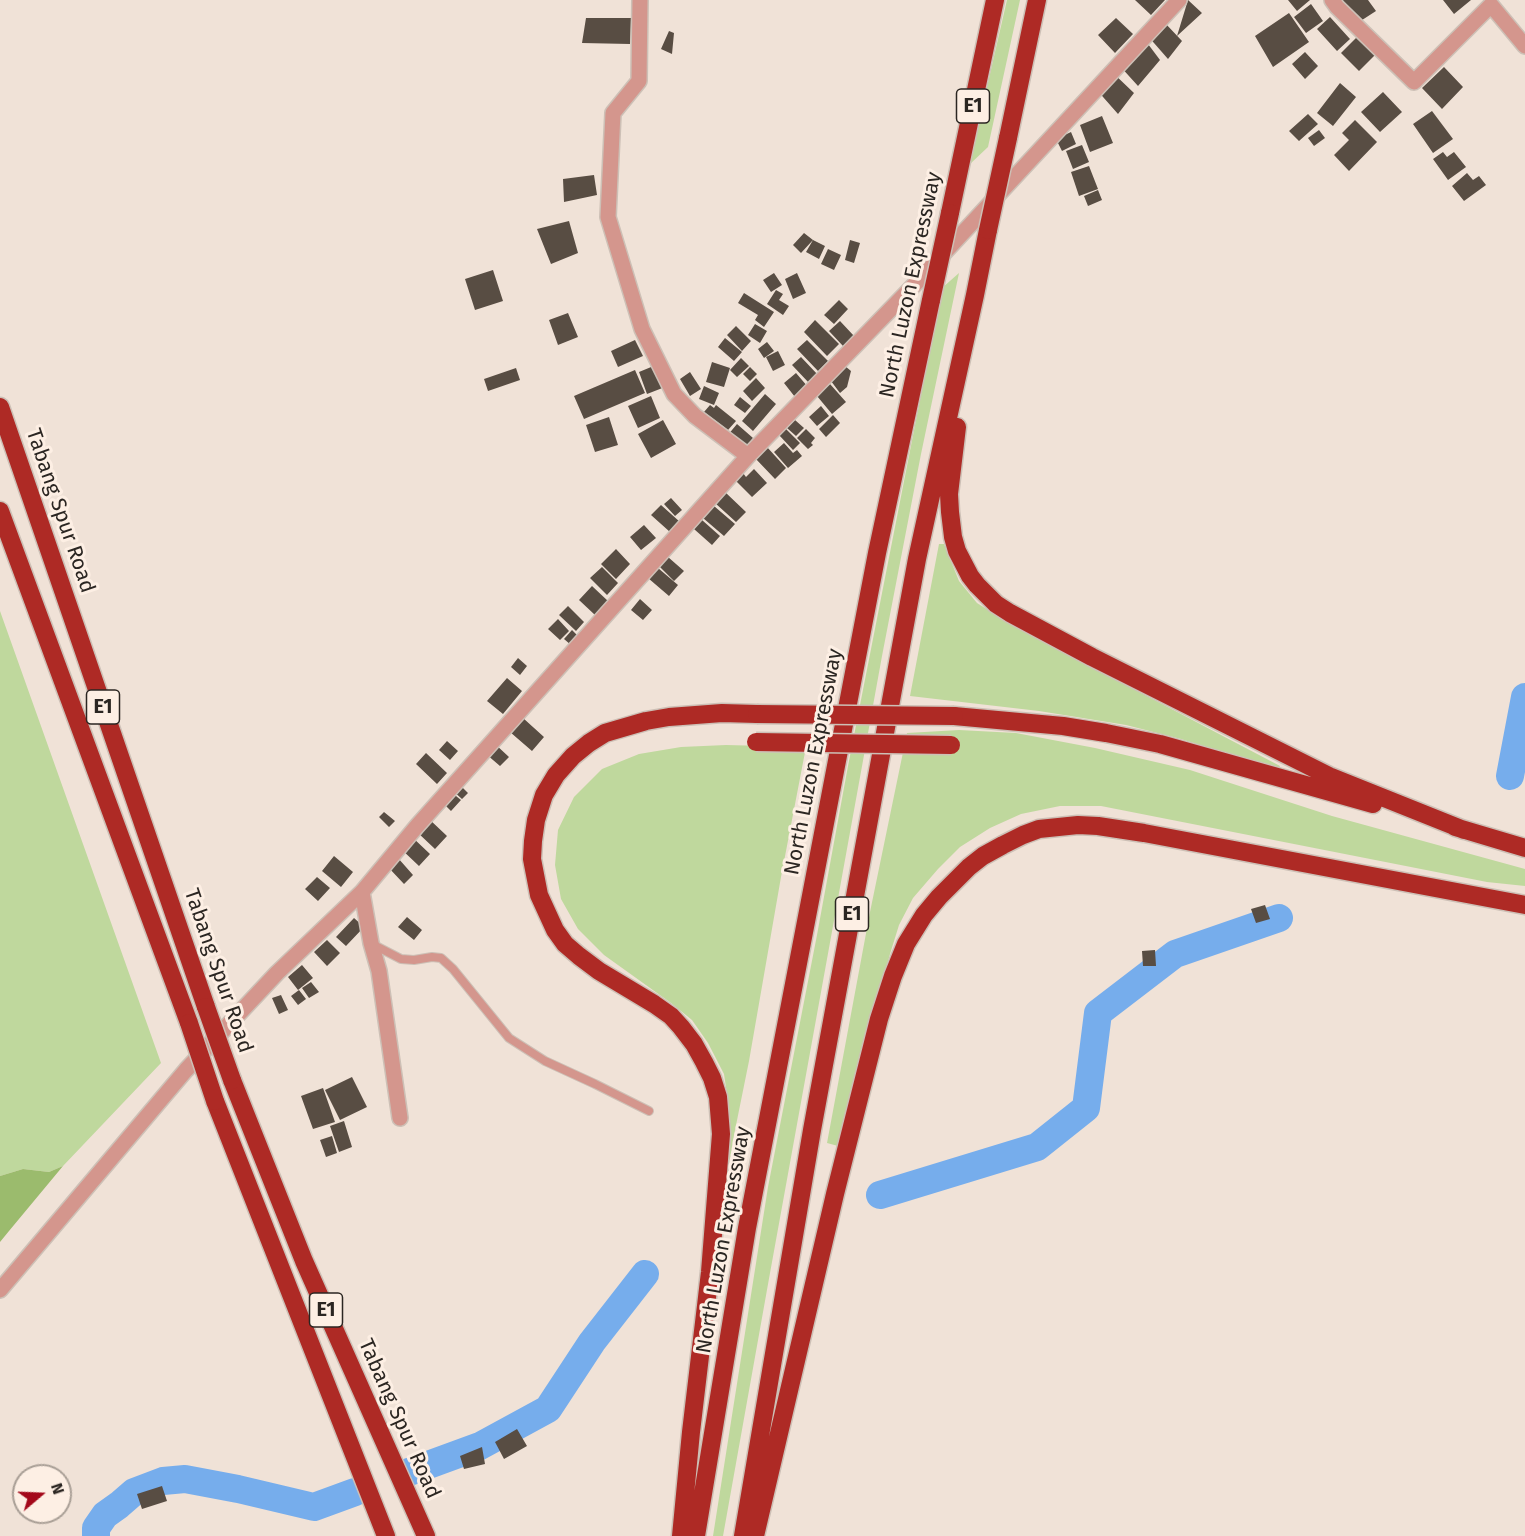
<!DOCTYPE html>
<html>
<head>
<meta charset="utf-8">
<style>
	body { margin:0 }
	#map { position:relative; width:1525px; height:1536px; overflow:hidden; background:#f0e2d7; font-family:"Fira Sans",sans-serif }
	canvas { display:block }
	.north { position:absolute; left:12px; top:1464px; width:60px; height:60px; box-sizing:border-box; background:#fdefe4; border:2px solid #a99f96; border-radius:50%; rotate:71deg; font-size:16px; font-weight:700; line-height:24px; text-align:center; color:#2b2622 }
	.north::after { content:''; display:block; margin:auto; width:21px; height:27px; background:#a3081a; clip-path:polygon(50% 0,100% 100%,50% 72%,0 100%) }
</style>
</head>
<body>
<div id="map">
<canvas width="1525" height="1536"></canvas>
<div class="north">N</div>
</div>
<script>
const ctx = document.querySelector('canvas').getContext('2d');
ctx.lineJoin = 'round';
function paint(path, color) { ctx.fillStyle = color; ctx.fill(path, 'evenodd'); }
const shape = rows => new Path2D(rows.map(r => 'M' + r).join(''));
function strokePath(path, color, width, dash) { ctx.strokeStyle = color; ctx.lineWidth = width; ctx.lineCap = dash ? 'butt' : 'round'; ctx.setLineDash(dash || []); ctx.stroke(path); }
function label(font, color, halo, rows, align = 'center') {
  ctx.font = font + ' "Fira Sans",sans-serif'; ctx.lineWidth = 6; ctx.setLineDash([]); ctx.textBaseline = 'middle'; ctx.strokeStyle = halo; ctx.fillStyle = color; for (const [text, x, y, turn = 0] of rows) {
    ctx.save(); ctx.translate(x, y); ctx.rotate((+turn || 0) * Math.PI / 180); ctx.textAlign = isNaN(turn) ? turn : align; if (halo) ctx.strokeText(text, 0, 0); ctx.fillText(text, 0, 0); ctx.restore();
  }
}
paint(shape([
	[1007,0,1020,0,988,147,969,165],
	[959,273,921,454,882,656,770,1273,723,1536,713,1536,768,1187,817,935,848,766,942,288],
	[939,544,944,544,959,581,977,603,1004,620,1080,658,1143,694,1280,766,1278,770,1181,739,1126,725,1039,711,910,696],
	[0,611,161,1063,63,1166,49,1172,23,1169,0,1176],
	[959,730,1016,733,1095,748,1190,770,1332,816,1525,869,1525,886,1487,882,1101,806,1060,806,1021,814,990,828,960,847,938,869,913,898,899,925,890,954,838,1146,827,1143,870,912,907,733],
	[726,745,806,747,781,877,749,1061,733,1140,717,1238,728,1149,728,1101,724,1074,708,1043,692,1020,671,1003,604,955,578,929,561,899,555,865,558,830,574,797,602,769,639,754,681,747]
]), '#bfd89d');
paint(shape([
	[63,1166,9,1231,0,1242,0,1176,23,1169,49,1172]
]), '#9bbb6d');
strokePath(shape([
	[1510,776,1525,697],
	[880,1195,1037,1147,1086,1108,1098,1013,1175,954,1279,918],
	[409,1472,480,1446,548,1409,592,1342,645,1274],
	[96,1536,96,1528,105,1515,119,1505,134,1492,163,1481,185,1479,238,1489,314,1507,355,1492]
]), '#76adec', 28);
paint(shape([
	[1135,0,1165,0,1151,15],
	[1188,0,1202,13,1177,36],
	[1288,0,1310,0,1297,11],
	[1342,0,1368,0,1376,11,1359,22],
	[1443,0,1471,0,1454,14],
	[1311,4,1323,21,1306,33,1294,17],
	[1289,13,1309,42,1273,67,1255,36],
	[1330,17,1350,39,1337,51,1317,29],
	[586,18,631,18,630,44,582,43],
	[1116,18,1133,34,1115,53,1098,35],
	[1165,23,1182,41,1168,59,1147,35],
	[669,31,674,33,672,54,661,49],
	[1357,37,1375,55,1359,71,1341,53],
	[1148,44,1160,60,1138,86,1119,65],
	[1305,52,1318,66,1305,79,1292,64],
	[1444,67,1463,87,1442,109,1422,88],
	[1112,72,1134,93,1118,114,1096,89],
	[1340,83,1356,97,1333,126,1317,113],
	[1383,92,1402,112,1380,132,1361,112],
	[1432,111,1453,139,1433,153,1413,124],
	[1308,114,1318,124,1299,141,1289,131],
	[1102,116,1113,143,1090,152,1080,125],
	[1355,120,1377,142,1349,171,1334,155,1349,140,1342,133],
	[1319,130,1325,138,1314,146,1308,138],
	[1071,132,1076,144,1062,151,1056,139],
	[1082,145,1089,162,1073,169,1066,151],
	[1443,152,1447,157,1454,152,1466,167,1448,180,1433,159],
	[1089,166,1098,189,1079,196,1071,172],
	[1467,173,1473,180,1479,176,1486,185,1464,201,1452,186],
	[594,175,597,195,564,202,563,179],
	[1098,190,1102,200,1088,206,1084,196],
	[569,221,578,253,551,264,537,229],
	[804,233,813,240,825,246,819,259,806,252,813,240,801,253,793,245],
	[850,240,860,243,854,263,845,260],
	[828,249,841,255,834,270,821,264],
	[493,270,503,301,475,310,465,279],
	[774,273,782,285,771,292,763,280],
	[797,273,806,293,793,299,785,279],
	[776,290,783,294,779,300,789,306,783,315,767,304],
	[744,293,774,312,764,327,755,320,758,315,738,303],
	[839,300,848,309,834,324,824,315],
	[568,313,578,337,558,345,549,320],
	[815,320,839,344,827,356,804,332],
	[840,321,854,336,843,346,829,331],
	[755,324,767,331,760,343,748,335],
	[736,326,751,341,742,351,727,335],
	[725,338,742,352,734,361,718,347],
	[635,340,643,356,618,367,611,351],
	[807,340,828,361,818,371,797,349],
	[767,342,774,351,764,358,758,349],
	[778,351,785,365,773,371,766,357],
	[801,357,818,375,809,383,792,365],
	[741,358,749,366,737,377,730,370],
	[712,362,730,368,724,387,706,382],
	[656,365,665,387,647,394,639,372],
	[845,366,851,371,847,387,840,393,831,381],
	[750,367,757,374,750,381,743,374],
	[516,368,520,380,488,391,484,379],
	[635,370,645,393,584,419,574,396],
	[690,372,701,389,690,396,680,379],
	[796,373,808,387,795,397,784,383],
	[756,378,765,388,752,401,743,391],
	[830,384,846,402,832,414,817,396],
	[704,386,719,393,714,405,699,399],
	[765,394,776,404,753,431,742,421],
	[651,396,660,418,638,428,628,406],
	[740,397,751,406,745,413,734,405],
	[710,405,714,408,716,405,736,421,728,430,704,412],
	[821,406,829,416,817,426,809,417],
	[833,415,840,423,826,437,819,429],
	[609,417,618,445,595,452,586,425],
	[663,420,676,444,651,458,638,434],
	[795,420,804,428,796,436,787,428],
	[737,424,753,438,743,450,727,436],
	[786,429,800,443,793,450,779,435],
	[806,429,815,438,811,443,813,445,808,449,797,438],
	[784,443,793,453,797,450,802,456,788,468,774,452],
	[767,447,786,468,775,479,755,458],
	[754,469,767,483,752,497,735,480,743,473,746,477],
	[725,492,746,512,736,522,715,503],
	[671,498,682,510,675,516,664,504],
	[661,505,680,522,670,532,651,515],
	[714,506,735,524,724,536,703,518],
	[702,520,720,536,712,545,694,529],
	[644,525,656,538,641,550,630,537],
	[616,549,630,564,616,579,601,564],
	[668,557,684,571,674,581,659,566],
	[602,567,618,583,607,595,590,578],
	[658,568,678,585,669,596,648,578],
	[592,586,609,602,595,615,579,600],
	[640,599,652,610,643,620,631,610],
	[568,606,584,622,576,631,559,615],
	[558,619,569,631,560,640,548,629],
	[572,630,579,637,571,645,564,639],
	[518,658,527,666,520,675,511,667],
	[507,678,522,691,503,714,487,701],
	[523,718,544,737,532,751,510,732],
	[447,741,458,751,450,760,439,750],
	[495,744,509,757,500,766,486,754],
	[426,753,447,773,437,784,416,764],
	[458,783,468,793,462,799,452,790],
	[451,792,461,800,451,811,442,802],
	[384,812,395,821,389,827,379,817],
	[429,819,447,836,435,849,417,832],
	[411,836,430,854,419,866,400,848],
	[334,856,353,872,341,887,322,871],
	[398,858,413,875,404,884,388,867],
	[317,877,330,888,318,901,305,889],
	[1265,905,1270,919,1256,923,1251,909],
	[407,917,422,930,414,940,398,927],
	[354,918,364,927,346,946,336,937],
	[327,940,340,953,327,966,314,952],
	[1155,950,1156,966,1143,966,1142,951],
	[302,965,313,978,298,990,288,977],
	[311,982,319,992,309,998,302,988],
	[299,990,306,999,298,1005,291,996],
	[281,995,288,1010,279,1014,272,998],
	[352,1077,367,1107,340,1120,325,1090],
	[323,1088,335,1122,313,1129,301,1096],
	[344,1121,352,1147,339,1152,330,1126],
	[332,1136,337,1153,326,1157,320,1140],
	[517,1429,527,1446,504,1459,495,1442],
	[482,1447,485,1464,464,1469,460,1456],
	[162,1486,167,1501,142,1509,137,1494]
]), '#584d43');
const service = shape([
	[372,944,401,959,414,960,432,957,441,958,453,969,509,1038,545,1061,595,1084,649,1111]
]);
const minor = shape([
	[640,0,639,81,613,113,608,217,642,329,674,394,695,416,748,456],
	[1332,0,1337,7,1414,82,1491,5,1525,46],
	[362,892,371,943,379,971,400,1118],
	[0,1290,186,1070,277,973,362,892,417,826,748,456,919,280,1179,0]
]);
const motorway = shape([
	[1008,138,1037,0],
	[950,213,995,0],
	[0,407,206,1007],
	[957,427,949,494,950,512,953,537,957,551,970,576,977,585,996,604,1010,613,1092,657,1329,776,1464,830],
	[0,511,189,1023],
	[954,716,1063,726,1106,733,1160,744,1373,804],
	[1455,827,1525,848],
	[232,1080,304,1261,426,1536],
	[215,1101,386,1536],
	[681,1536,691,1432,710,1272,721,1134,718,1097,712,1078,704,1062,694,1044,681,1027,671,1016,654,1004,599,971,579,956,565,944,555,930,539,895,532,859,533,841,536,820,544,795,556,775,573,756,589,743,605,733,646,721,669,717,722,713,757,714],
	[696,1536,747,1228,877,553,931,300],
	[743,1536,812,1130,917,559,975,295,988,230],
	[755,1536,835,1194,879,1019,893,976,906,944,924,915,939,897,969,867,983,856,1003,845,1023,835,1039,829,1078,825,1098,826,1144,833,1525,905]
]);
strokePath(service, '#cdc0b6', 10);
strokePath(minor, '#cdc0b6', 18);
strokePath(motorway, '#cdc0b6', 21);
strokePath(service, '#d4968d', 8);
strokePath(minor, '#d4968d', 15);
strokePath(motorway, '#ae2a25', 18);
const motorwayBridge = shape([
	[988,230,1008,138],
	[931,300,950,213],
	[757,714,954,716],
	[756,742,951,745],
	[206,1007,232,1080],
	[189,1023,215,1101]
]);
strokePath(motorwayBridge, '#cdc0b6', 21, []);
strokePath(motorwayBridge, '#ae2a25', 18);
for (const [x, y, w] of [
	[973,106,33],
	[103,707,33],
	[852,914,33],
	[326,1310,33]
]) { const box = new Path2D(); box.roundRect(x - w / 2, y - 17, w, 34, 4.5); ctx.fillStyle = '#fdefe4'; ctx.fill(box); strokePath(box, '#2b2622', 1.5); }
label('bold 20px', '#2b2622', null, [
	["E1",973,106],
	["E1",103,707],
	["E1",852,914],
	["E1",326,1310]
]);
label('21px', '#2b2622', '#fdefe4', [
	["North Luzon Expressway",911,285,-78],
	["Tabang Spur Road",60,511,71],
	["North Luzon Expressway",814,762,-79],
	["Tabang Spur Road",218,971,71],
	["North Luzon Expressway",724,1240,-80],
	["Tabang Spur Road",399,1419,66]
]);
</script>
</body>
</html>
